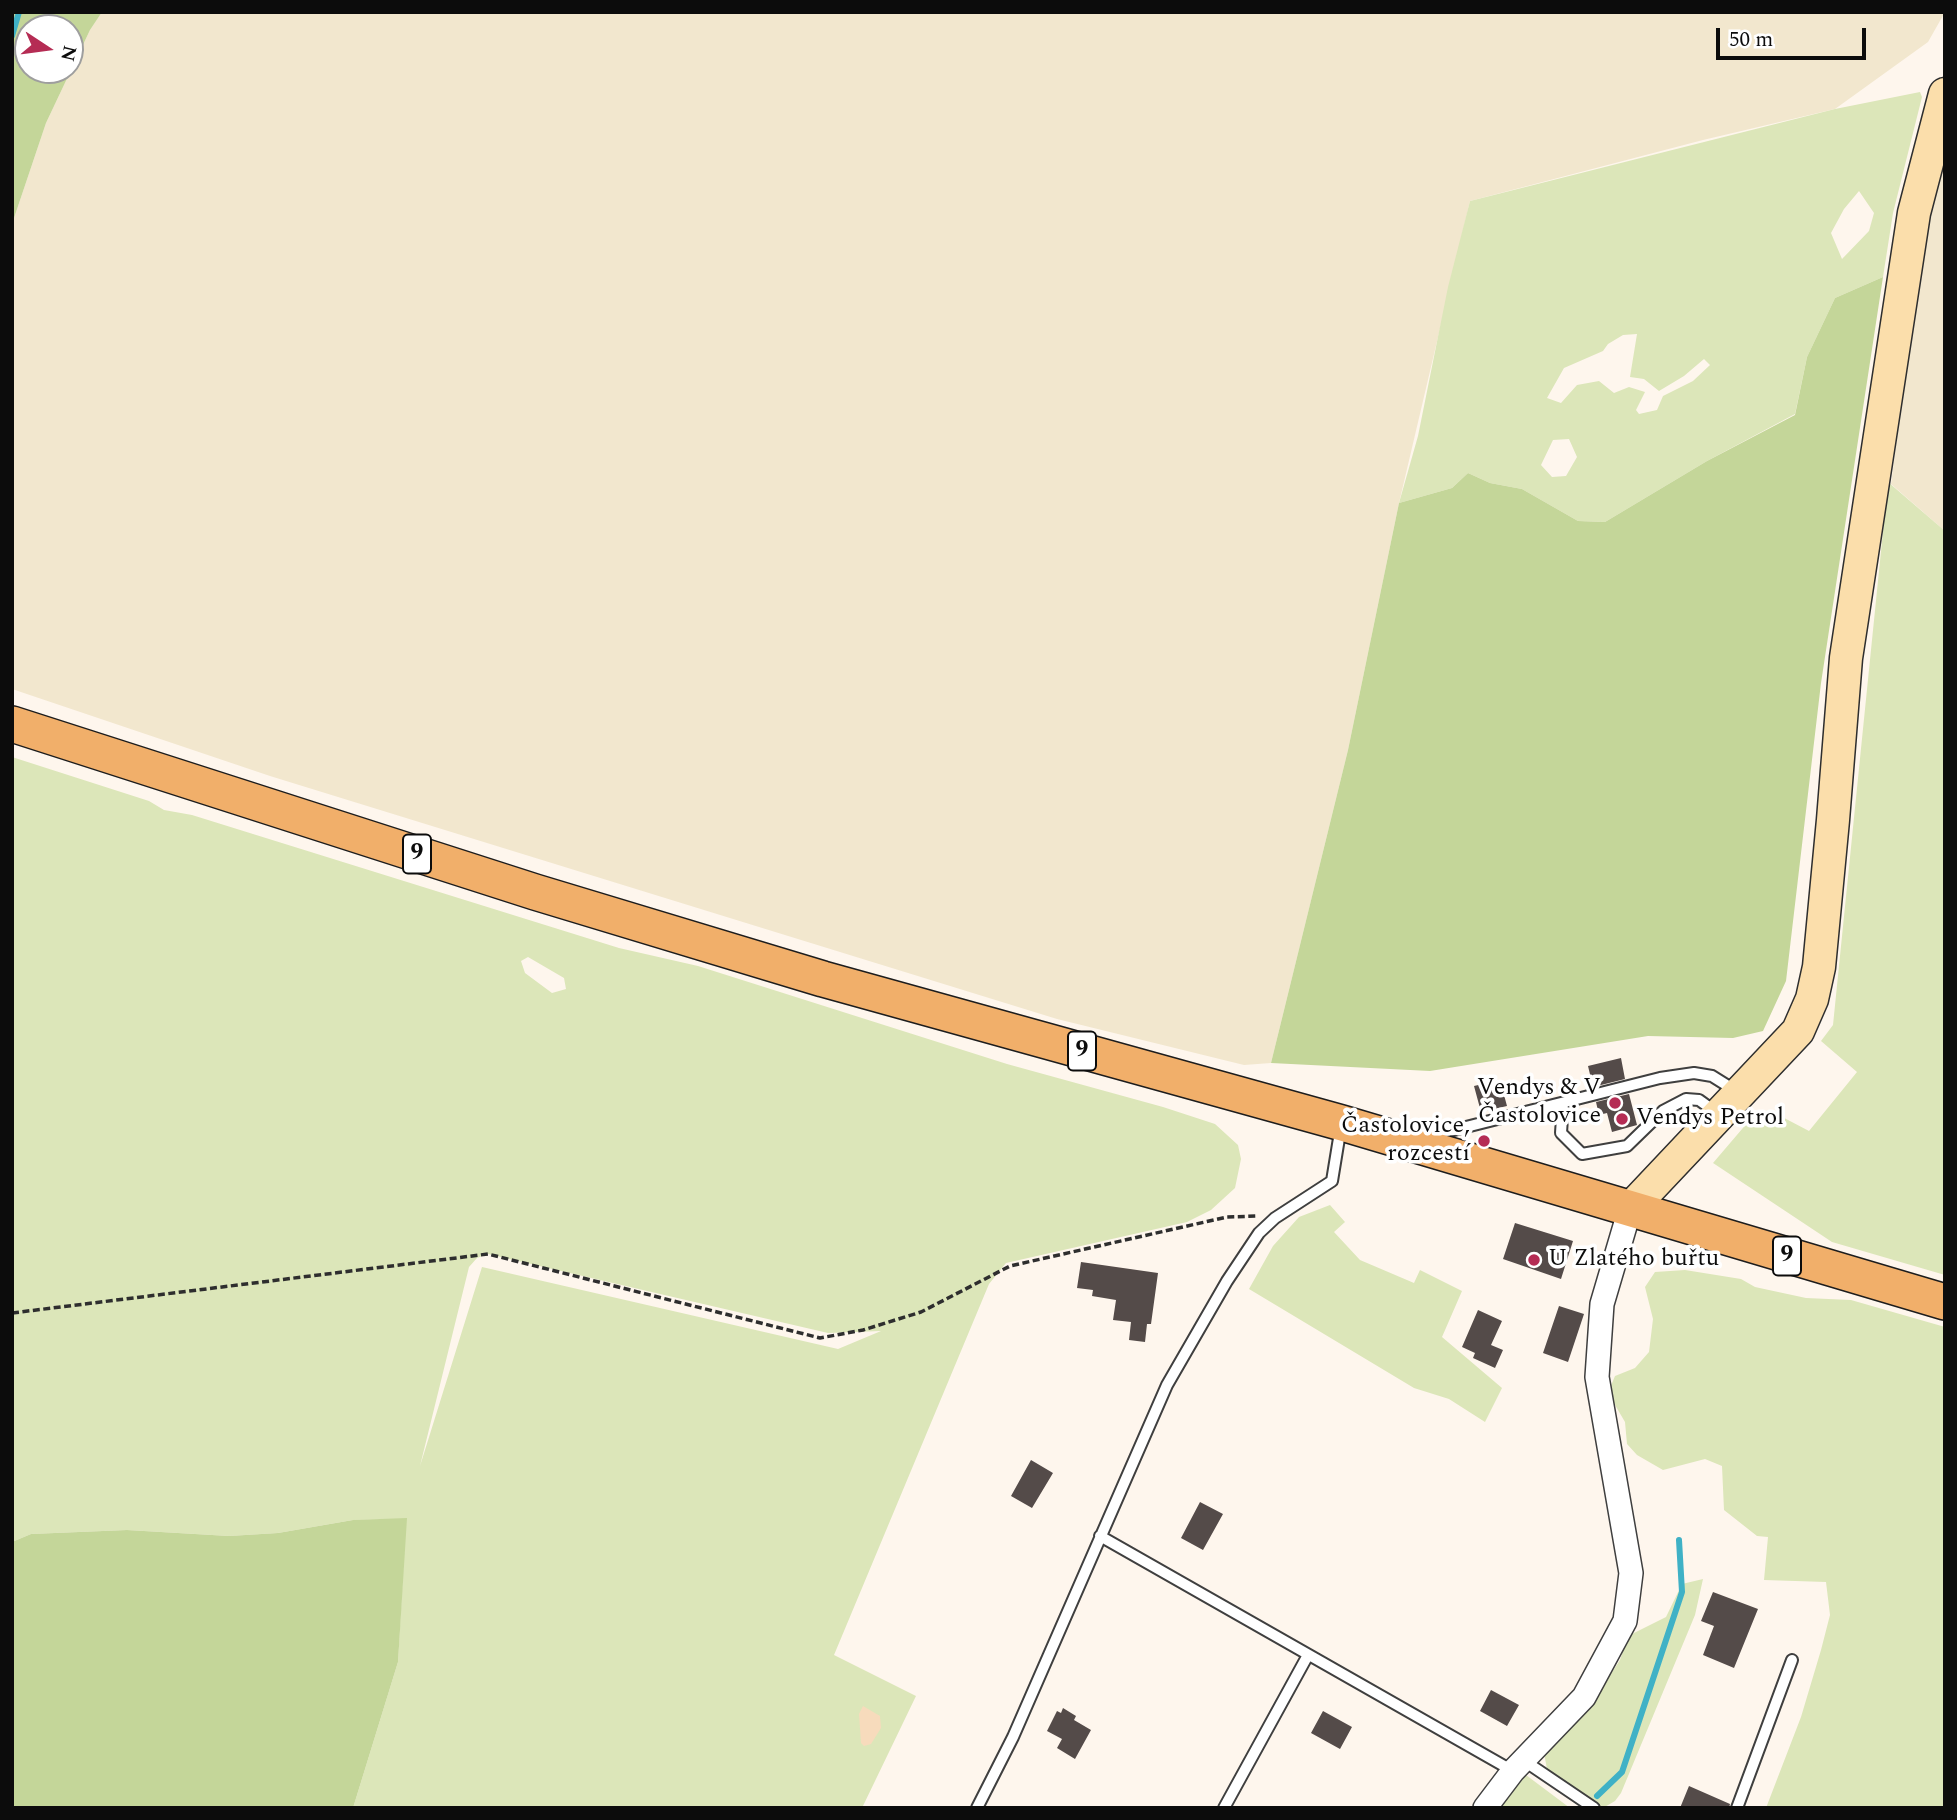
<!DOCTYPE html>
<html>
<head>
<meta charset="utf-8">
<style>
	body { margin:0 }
	#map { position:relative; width:1957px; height:1820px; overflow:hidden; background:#fef6ed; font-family:Spectral,serif }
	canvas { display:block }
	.frame { position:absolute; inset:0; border:14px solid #0c0c0c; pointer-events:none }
	.north { position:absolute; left:14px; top:14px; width:70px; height:70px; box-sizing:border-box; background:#fff; border:2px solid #9e9e9e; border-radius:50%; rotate:103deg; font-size:19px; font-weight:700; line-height:28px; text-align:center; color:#0c0c0c }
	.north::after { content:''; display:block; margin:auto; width:24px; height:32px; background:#b52c54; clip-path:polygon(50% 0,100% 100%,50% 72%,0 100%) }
	.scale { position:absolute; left:1716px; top:28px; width:150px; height:32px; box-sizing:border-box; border:4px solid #0c0c0c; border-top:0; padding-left:9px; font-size:21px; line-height:24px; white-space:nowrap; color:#0c0c0c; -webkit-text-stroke:5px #fff; paint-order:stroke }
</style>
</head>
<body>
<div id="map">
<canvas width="1957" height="1820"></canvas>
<div class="frame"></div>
<div class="north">N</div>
<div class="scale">50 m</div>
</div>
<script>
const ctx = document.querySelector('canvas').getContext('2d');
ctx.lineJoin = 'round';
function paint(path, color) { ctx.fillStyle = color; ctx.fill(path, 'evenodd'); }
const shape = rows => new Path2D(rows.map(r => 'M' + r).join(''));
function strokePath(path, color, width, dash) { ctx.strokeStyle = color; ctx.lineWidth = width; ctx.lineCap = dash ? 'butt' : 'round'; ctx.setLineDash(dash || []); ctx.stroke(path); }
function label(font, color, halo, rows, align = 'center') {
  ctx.font = font + ' Spectral,serif'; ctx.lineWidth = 7; ctx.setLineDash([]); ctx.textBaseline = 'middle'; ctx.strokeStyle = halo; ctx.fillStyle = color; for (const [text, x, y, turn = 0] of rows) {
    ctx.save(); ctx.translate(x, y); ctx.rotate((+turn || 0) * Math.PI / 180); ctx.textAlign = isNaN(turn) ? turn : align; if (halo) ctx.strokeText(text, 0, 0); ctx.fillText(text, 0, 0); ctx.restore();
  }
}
paint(shape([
	[102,12,1945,12,1928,42,1835,109,1703,140,1470,201,1399,503,1348,750,1271,1063,1244,1065,1057,1019,270,776,12,689,12,224,46,123,90,30],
	[1940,163,1945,165,1945,531,1891,484,1920,260]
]), '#f2e7ce');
paint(shape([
	[1920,92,1922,97,1893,213,1883,277,1835,298,1807,357,1795,414,1707,461,1605,522,1578,521,1522,489,1490,483,1468,473,1452,488,1399,503,1418,436,1448,287,1470,201,1835,109],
	[1859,191,1874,213,1869,231,1842,259,1831,233,1844,209],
	[1637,334,1630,377,1644,379,1659,391,1684,376,1704,359,1710,365,1693,381,1663,396,1657,410,1639,414,1636,410,1645,392,1629,387,1614,393,1599,381,1577,385,1561,403,1547,398,1564,368,1603,351,1608,344,1623,335],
	[1569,439,1577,457,1566,476,1552,477,1541,465,1553,440],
	[1888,482,1945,531,1945,1275,1832,1242,1713,1163,1754,1115,1769,1110,1809,1131,1857,1072,1821,1041,1833,1025],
	[12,757,149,801,164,810,192,815,619,948,698,966,1007,1064,1163,1107,1215,1124,1238,1145,1241,1159,1235,1188,1211,1210,1187,1222,1006,1263,989,1284,834,1655,916,1696,862,1808,353,1808,398,1662,406,1519,353,1520,278,1533,229,1536,127,1530,31,1534,12,1542],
	[528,957,564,978,566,989,552,993,525,973,521,961],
	[488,1254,828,1333,881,1331,838,1349,482,1267,420,1466,469,1267,477,1258],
	[1330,1205,1345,1222,1334,1232,1360,1260,1414,1283,1420,1270,1462,1291,1442,1337,1502,1388,1485,1422,1449,1399,1414,1388,1249,1289,1273,1246,1299,1217],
	[1685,1270,1741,1279,1755,1287,1806,1298,1851,1300,1945,1327,1945,1808,1766,1808,1801,1717,1821,1650,1830,1615,1826,1582,1764,1580,1768,1537,1757,1536,1724,1510,1722,1466,1705,1459,1663,1470,1637,1455,1627,1444,1625,1422,1608,1393,1615,1376,1635,1368,1649,1352,1653,1319,1645,1287,1655,1272],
	[1703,1579,1695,1615,1621,1793,1615,1801,1603,1808,1547,1769,1544,1753,1601,1689,1620,1660,1628,1636,1666,1617,1682,1584],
	[1526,1775,1570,1808,1500,1808]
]), '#dce6b9');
paint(shape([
	[12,12,102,12,90,30,46,123,12,224],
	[28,28,70,28,70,70,28,70],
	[1883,277,1821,683,1786,981,1763,1031,1733,1038,1648,1036,1430,1071,1271,1063,1348,750,1399,503,1452,488,1468,473,1490,483,1522,489,1578,521,1605,522,1707,461,1795,415,1807,357,1835,298],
	[407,1518,398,1662,353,1808,12,1808,12,1542,31,1534,127,1530,229,1536,278,1533,353,1520]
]), '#c4d699');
paint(shape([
	[863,1706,880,1716,881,1728,871,1744,864,1746,861,1743,859,1714]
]), '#f7dbbc');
strokePath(shape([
	[12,36,19,12],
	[1597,1796,1622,1772,1682,1592,1679,1540]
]), '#3fb1c6', 6);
paint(shape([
	[1621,1058,1625,1079,1593,1087,1588,1066],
	[1500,1080,1507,1106,1481,1112,1474,1086],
	[1629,1094,1637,1125,1612,1132,1607,1113,1599,1115,1596,1102],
	[1515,1223,1573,1241,1561,1279,1503,1259],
	[1081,1262,1158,1273,1151,1324,1147,1324,1145,1342,1129,1340,1131,1322,1113,1320,1116,1300,1092,1296,1093,1290,1077,1288],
	[1559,1306,1584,1314,1568,1362,1543,1353],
	[1478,1310,1502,1321,1491,1345,1503,1350,1495,1368,1473,1358,1475,1353,1462,1347],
	[1031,1460,1053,1473,1032,1508,1011,1496],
	[1200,1502,1223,1514,1203,1550,1181,1538],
	[1713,1592,1758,1609,1734,1668,1703,1655,1714,1626,1701,1621],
	[1491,1690,1519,1705,1507,1726,1480,1711],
	[1063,1708,1076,1716,1074,1720,1091,1730,1075,1759,1057,1748,1062,1739,1047,1731,1057,1711,1061,1713],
	[1323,1711,1352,1727,1340,1749,1311,1733],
	[1689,1786,1730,1804,1729,1808,1680,1808]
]), '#544b49');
const lane = shape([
	[1563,1103,1561,1133,1582,1154,1627,1146,1663,1111,1686,1099,1699,1100,1717,1113],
	[1421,1129,1432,1132,1454,1130,1660,1078,1694,1073,1712,1076,1736,1091],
	[1100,1536,1513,1771],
	[1523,1760,1594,1808],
	[977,1808,1013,1737,1167,1385,1227,1281,1259,1233,1275,1218,1332,1181,1341,1126],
	[1224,1808,1308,1655],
	[1737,1808,1792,1660]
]);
const street = shape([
	[1485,1808,1513,1771,1584,1697,1625,1621,1631,1573,1597,1377,1602,1304,1630,1209]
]);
const secondary = shape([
	[1630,1209,1798,1031,1812,999,1819,967,1833,820,1846,658,1914,213,1945,94]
]);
const primary = shape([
	[12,724,535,892,823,979,1342,1123,1945,1302]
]);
strokePath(lane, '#3f3f3f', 14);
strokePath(street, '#3f3f3f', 26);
strokePath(secondary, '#2e2e2e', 35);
strokePath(primary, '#1d1d1d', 38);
strokePath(shape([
	[12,1313,488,1254,820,1338,863,1330,921,1312,1010,1266,1227,1217,1256,1216]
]), '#2e2e2e', 3.5, [7, 3.5]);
strokePath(lane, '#fff', 10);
strokePath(street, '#fff', 23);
strokePath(secondary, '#fbdeab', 32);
strokePath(primary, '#f1af6a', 35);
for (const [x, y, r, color] of [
	[1615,1103,7,"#b52c54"],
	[1622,1119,7,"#b52c54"],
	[1484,1141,7,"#b52c54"],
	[1534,1260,7,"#b52c54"]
]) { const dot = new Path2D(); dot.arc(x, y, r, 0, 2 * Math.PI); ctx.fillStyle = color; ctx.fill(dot); strokePath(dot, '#fff', 2.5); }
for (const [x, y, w] of [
	[417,854,28],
	[1082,1051,28],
	[1787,1256,28]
]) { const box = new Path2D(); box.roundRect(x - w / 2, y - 19.5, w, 39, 5); ctx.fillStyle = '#fff'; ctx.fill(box); strokePath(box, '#0c0c0c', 2); }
label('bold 23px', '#0c0c0c', null, [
	["9",417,854],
	["9",1082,1051],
	["9",1787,1256]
]);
label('24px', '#0c0c0c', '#fff', [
	["Vendys & V",1601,1089],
	["Častolovice",1601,1117],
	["Vendys Petrol",1636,1119,"left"],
	["Častolovice,",1470,1127],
	["rozcestí",1470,1155],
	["U Zlatého buřtu",1548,1260,"left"]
], 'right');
</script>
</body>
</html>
